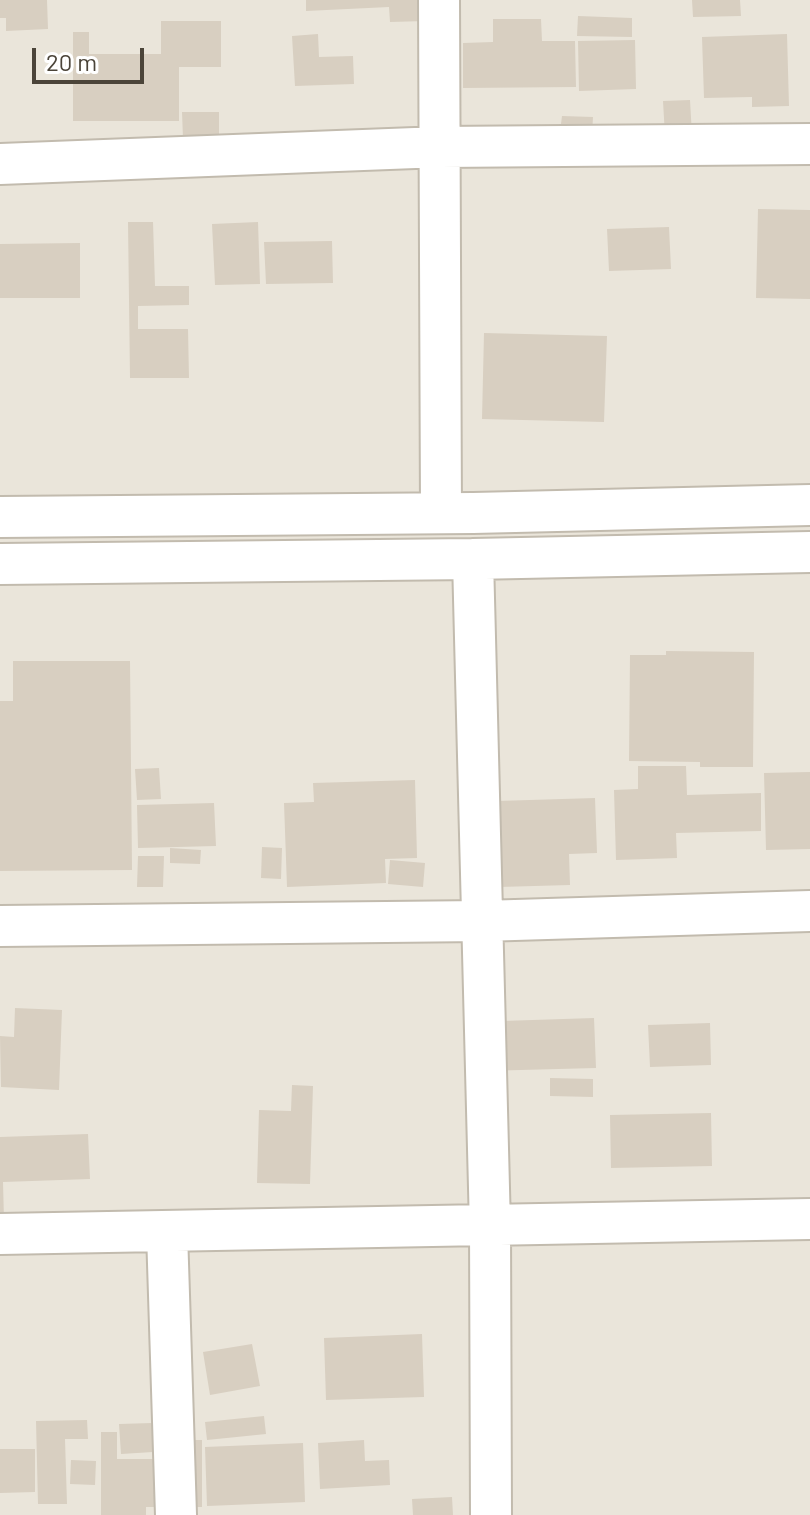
<!DOCTYPE html>
<html>
<head>
<meta charset="utf-8">
<style>
	body { margin:0 }
	#map { position:relative; width:810px; height:1515px; overflow:hidden; background:#f6f3ec; font-family:Barlow,sans-serif }
	canvas { display:block }
	.scale { position:absolute; left:32px; top:48px; width:112px; height:36px; box-sizing:border-box; border:4px solid #4b4439; border-top:0; padding-left:10px; font-size:24px; line-height:28px; white-space:nowrap; color:#4b4439; -webkit-text-stroke:6px #fff; paint-order:stroke }
</style>
</head>
<body>
<div id="map">
<canvas width="810" height="1515"></canvas>
<div class="scale">20 m</div>
</div>
<script>
const ctx = document.querySelector('canvas').getContext('2d');
ctx.lineJoin = 'round';
function paint(path, color) { ctx.fillStyle = color; ctx.fill(path, 'evenodd'); }
const shape = rows => new Path2D(rows.map(r => 'M' + r).join(''));
function strokePath(path, color, width, dash) { ctx.strokeStyle = color; ctx.lineWidth = width; ctx.lineCap = dash ? 'butt' : 'round'; ctx.setLineDash(dash || []); ctx.stroke(path); }
paint(shape([
	[0,0,810,0,810,1515,0,1515]
]), '#eae5da');
paint(shape([
	[0,0,47,0,48,29,6,31,6,18,0,18],
	[306,0,425,0,426,21,390,22,389,7,306,11],
	[692,0,740,0,741,16,693,17],
	[578,16,632,18,632,37,577,36],
	[493,19,541,19,542,41,575,41,576,87,463,88,463,43,493,42],
	[161,21,221,21,221,67,179,67,179,121,73,121,73,32,89,32,89,54,161,54],
	[318,34,319,57,353,56,354,84,295,86,292,36],
	[787,34,789,106,752,107,752,97,704,98,702,37],
	[635,40,636,89,579,91,578,41],
	[690,100,692,135,665,136,663,101],
	[182,112,219,112,219,137,183,138],
	[562,116,593,117,592,134,560,132],
	[758,209,810,210,810,299,756,298],
	[128,222,153,222,155,286,189,286,189,305,138,306,138,329,188,329,189,378,130,378],
	[258,222,260,284,215,285,212,224],
	[669,227,671,269,609,271,607,229],
	[332,241,333,283,266,284,264,242],
	[80,243,80,298,0,298,0,244],
	[484,333,607,336,604,422,482,419],
	[666,651,754,652,753,767,700,767,700,762,629,761,630,655,666,655],
	[13,661,130,661,132,870,0,871,0,701,13,701],
	[638,766,686,766,687,795,761,793,761,831,676,833,677,858,616,860,614,790,638,789],
	[159,768,161,799,137,800,135,769],
	[810,772,810,849,766,850,764,773],
	[415,780,417,858,385,859,386,883,287,887,284,803,314,802,313,783],
	[595,798,597,853,569,854,570,885,499,887,497,801],
	[214,803,216,846,138,848,137,805],
	[262,847,282,848,281,879,261,878],
	[170,848,201,850,200,864,170,863],
	[138,856,164,856,163,887,137,887],
	[390,860,425,863,423,887,388,884],
	[15,1008,62,1010,59,1090,1,1087,0,1036,14,1037],
	[594,1018,596,1068,483,1071,502,1021],
	[710,1023,711,1065,650,1067,648,1025],
	[550,1078,593,1079,593,1097,550,1096],
	[292,1085,313,1086,310,1184,257,1183,259,1110,291,1111],
	[711,1113,712,1166,611,1168,610,1115],
	[88,1134,90,1179,3,1182,4,1220,0,1220,0,1137],
	[422,1334,424,1397,326,1400,324,1338],
	[252,1344,260,1386,210,1395,203,1352],
	[264,1416,266,1434,207,1440,205,1422],
	[87,1420,88,1439,65,1439,67,1504,38,1504,36,1421],
	[152,1423,153,1452,121,1454,119,1424],
	[101,1432,117,1432,117,1459,175,1459,175,1440,202,1440,202,1507,146,1507,146,1515,101,1515],
	[364,1440,365,1461,389,1460,390,1485,320,1489,318,1443],
	[303,1443,305,1502,207,1506,205,1447],
	[0,1449,35,1449,35,1492,0,1493],
	[71,1460,96,1461,95,1485,70,1484],
	[452,1497,453,1515,413,1515,412,1499]
]), '#d8cfc1');
const minor = shape([
	[439,0,441,513],
	[0,164,441,147,810,144],
	[0,517,473,513,810,505],
	[473,559,490,1227,491,1515],
	[0,564,473,559,810,552],
	[0,926,482,921,810,911],
	[167,1232,176,1515],
	[0,1234,810,1219]
]);
strokePath(minor, '#c2bbae', 44);
strokePath(minor, '#fff', 40);
</script>
</body>
</html>
